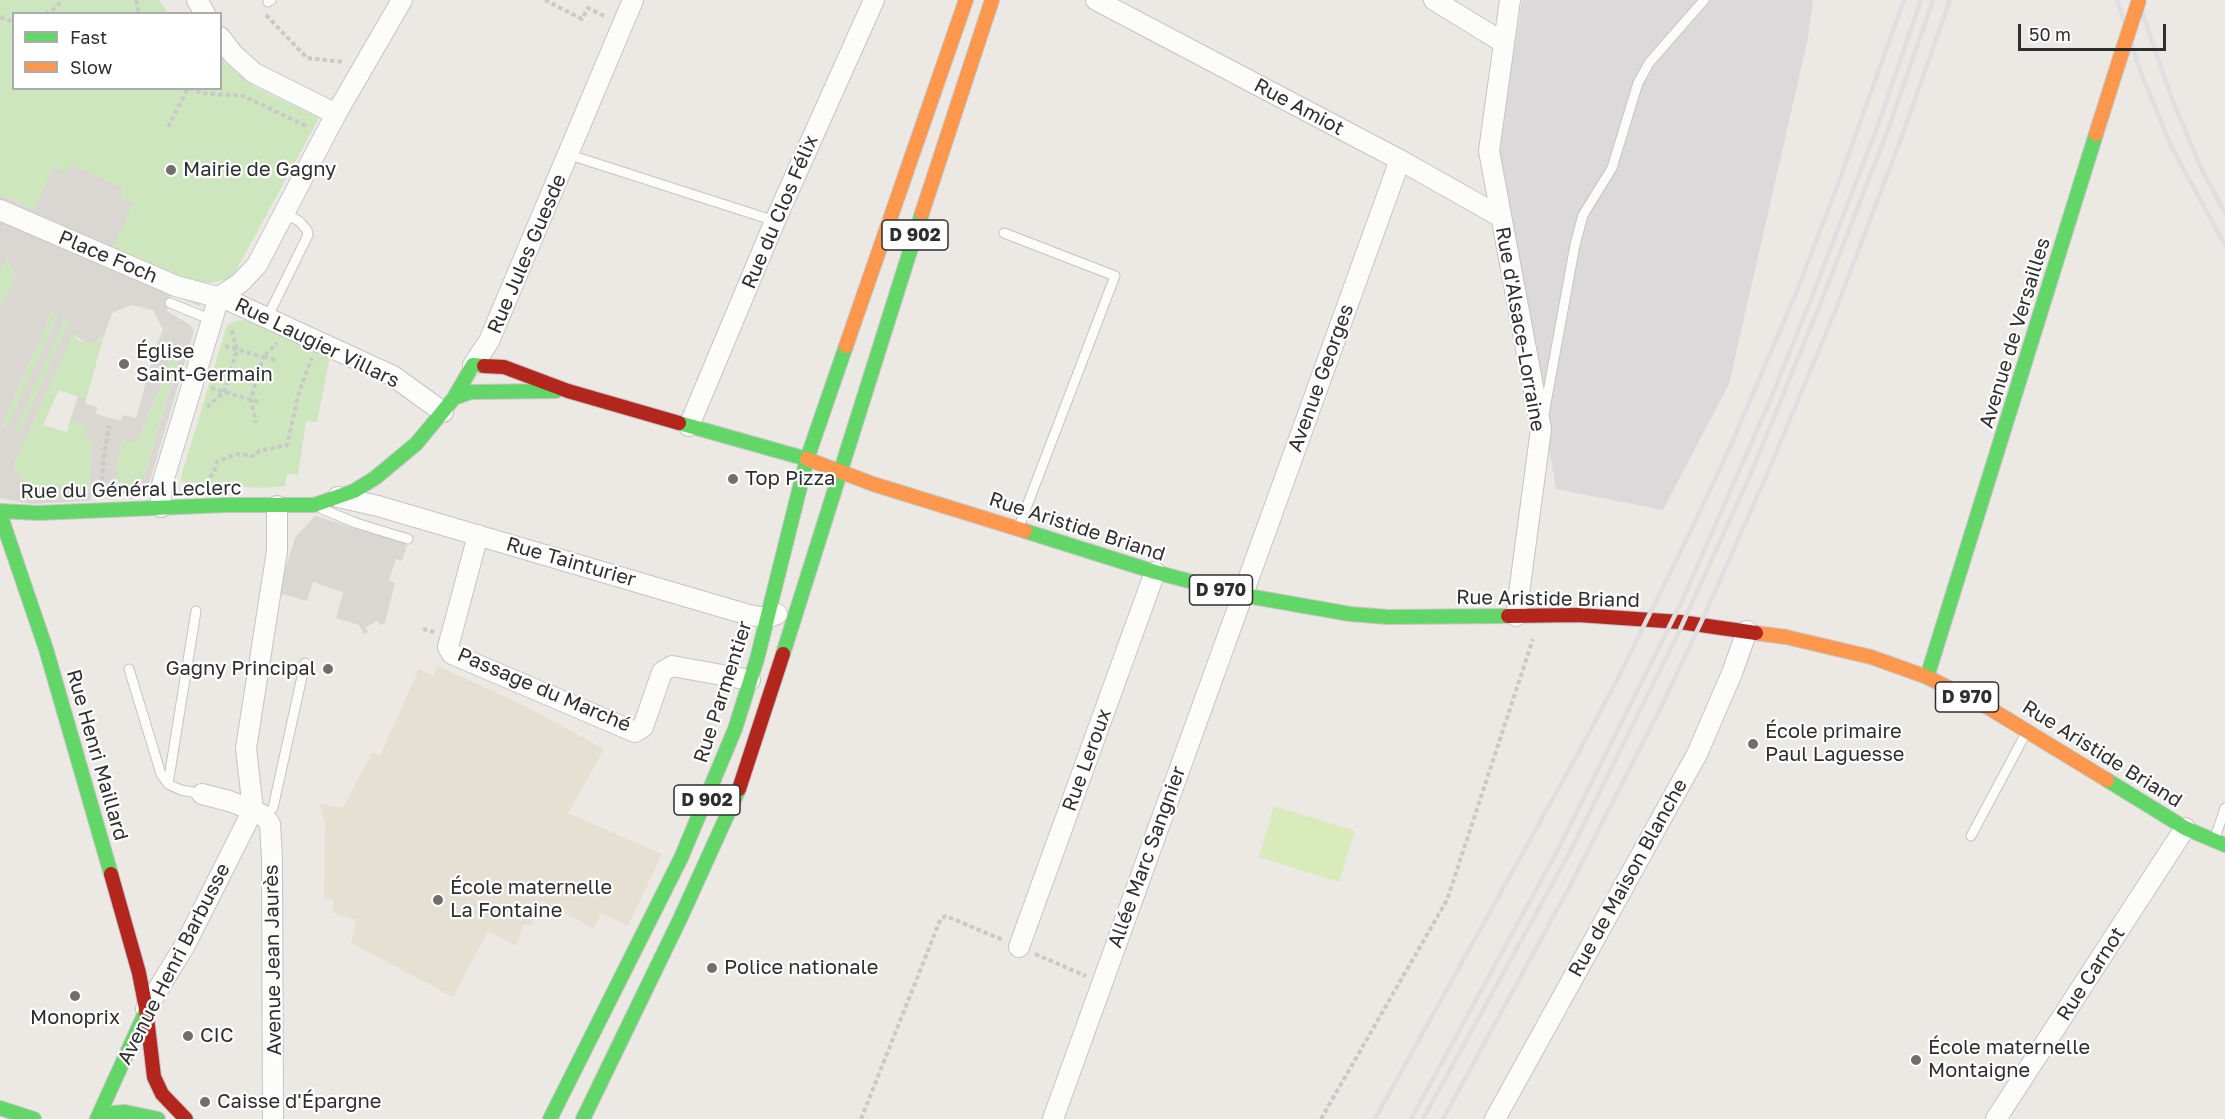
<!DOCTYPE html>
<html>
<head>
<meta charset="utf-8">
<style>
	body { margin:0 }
	#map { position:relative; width:2225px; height:1119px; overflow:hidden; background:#ece8e4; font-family:"Golos Text",sans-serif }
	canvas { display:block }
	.legend { position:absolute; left:12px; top:12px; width:210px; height:78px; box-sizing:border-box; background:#fff; border:2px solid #ababab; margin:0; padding:8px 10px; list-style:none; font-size:18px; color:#2e2e2e }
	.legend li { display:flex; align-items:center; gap:12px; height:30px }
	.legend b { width:30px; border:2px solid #ababab }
	.scale { position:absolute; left:2018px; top:24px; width:148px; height:27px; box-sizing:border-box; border:3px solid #2e2e2e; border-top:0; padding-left:8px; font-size:18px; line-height:21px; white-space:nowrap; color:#2e2e2e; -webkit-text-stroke:4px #fff; paint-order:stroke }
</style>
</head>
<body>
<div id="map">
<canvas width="2225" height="1119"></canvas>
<ul class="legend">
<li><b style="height:8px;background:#63d668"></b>Fast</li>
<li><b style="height:8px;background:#ff974d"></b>Slow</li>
</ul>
<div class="scale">50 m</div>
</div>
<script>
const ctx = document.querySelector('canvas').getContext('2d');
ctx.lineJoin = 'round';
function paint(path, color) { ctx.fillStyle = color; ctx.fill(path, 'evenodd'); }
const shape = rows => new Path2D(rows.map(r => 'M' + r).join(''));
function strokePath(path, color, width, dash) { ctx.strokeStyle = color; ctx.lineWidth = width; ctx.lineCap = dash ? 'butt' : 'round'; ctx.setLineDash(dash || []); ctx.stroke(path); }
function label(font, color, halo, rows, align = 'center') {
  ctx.font = font + ' "Golos Text",sans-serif'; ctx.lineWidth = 4.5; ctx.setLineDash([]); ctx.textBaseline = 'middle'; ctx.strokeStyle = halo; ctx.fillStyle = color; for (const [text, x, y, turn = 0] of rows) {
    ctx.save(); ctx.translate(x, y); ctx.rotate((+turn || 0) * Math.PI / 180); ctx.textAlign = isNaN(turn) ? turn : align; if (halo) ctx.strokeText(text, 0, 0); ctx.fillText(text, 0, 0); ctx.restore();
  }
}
paint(shape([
	[1522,0,1813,0,1808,38,1729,384,1663,510,1556,489,1499,149]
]), '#dcd9db');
paint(shape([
	[438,666,527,707,604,749,568,813,662,854,628,926,601,913,594,929,542,901,531,926,524,924,516,946,488,931,453,997,351,943,356,920,333,913,333,899,324,899,325,821,319,803,343,808,372,752,380,756,419,669,433,676]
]), '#e6e0d3');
paint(shape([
	[0,0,159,0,168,13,14,14,14,88,220,88,221,56,225,63,255,87,319,118,232,278,205,284,176,276,0,194],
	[7,256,15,277,3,303,0,304,0,272],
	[52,312,58,315,8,428,2,425],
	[65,317,71,320,20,433,14,431],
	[244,320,330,356,317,422,306,421,298,475,287,474,285,486,260,488,182,482,181,477,227,325,236,321],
	[73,332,77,339,85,343,99,341,104,336,86,399,59,390,43,425,67,432,70,420,86,425,92,439,89,489,29,490,13,467],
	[174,345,182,347,144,477,135,486,117,488,113,482,118,473,116,466,123,440,135,442,144,426,166,373]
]), '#cee6be');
paint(shape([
	[1274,806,1355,831,1339,882,1259,857]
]), '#d9eabb');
paint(shape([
	[71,164,123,189,120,198,133,204,113,246,176,276,205,284,200,306,172,295,167,311,190,325,194,331,147,491,139,497,130,499,125,494,92,495,90,501,30,504,0,498,0,304,3,303,15,277,7,257,0,272,0,194,34,210,54,167,66,173],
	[131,305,153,310,163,330,156,346,136,418,123,415,121,421,96,414,97,407,85,404,86,399,78,396,70,420,85,425,84,433,92,439,89,489,29,489,13,467,73,333,85,343,95,343,104,336,112,313],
	[52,312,58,315,7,428,2,425],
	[65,318,70,320,20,433,15,430],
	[174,346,182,348,144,477,135,486,117,488,113,482,118,473,116,466,123,440,135,443,144,426,166,373],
	[315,516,407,544,402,561,396,559,389,580,395,583,385,623,381,625,377,621,366,627,368,632,364,634,359,625,336,618,343,592,313,582,307,601,278,593,295,538]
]), '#dad6d2');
const lane = shape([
	[268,2,271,0],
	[570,155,775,221],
	[1004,233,1115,276,1020,524],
	[170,303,212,320],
	[267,318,308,235,307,230,299,221,284,213],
	[1544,414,1575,245,1583,215,1612,168,1638,83,1649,63,1704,0],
	[322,509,356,523,408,539],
	[196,611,168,784,181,790,202,794],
	[129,669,161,774,168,784],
	[264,816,273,808,305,663],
	[2216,835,2225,808],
	[1971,836,2025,735]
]);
const street = shape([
	[197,0,205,14],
	[1096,0,1400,160,1501,217],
	[1434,0,1504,43],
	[1510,0,1489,151,1541,429,1516,616],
	[220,37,233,54,254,73,336,114],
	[0,210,176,286,228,300,393,376,443,412],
	[219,297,240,283,257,265,336,114,402,0],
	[473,365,489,341,633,0],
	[689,426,775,221,874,0],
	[338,497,378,506,749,615,767,618,777,614],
	[161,507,161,488,219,297],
	[478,535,448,647,452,654,635,732,643,727,662,672,672,666,750,680],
	[202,794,229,801,253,810,264,816,270,824,272,858,273,1119],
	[253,810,246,748,277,551,277,506],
	[1019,947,1155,572],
	[146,1009,185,945,253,810],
	[1053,1119,1400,160],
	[1495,1119,1697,754,1732,673,1747,631],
	[1996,1119,2185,828]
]);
const fast = shape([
	[454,398,471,392,556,391],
	[679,423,807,459],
	[0,511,38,513,225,505,314,505,354,491,375,478,416,444,454,398,473,365,484,366],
	[0,514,46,649,111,874],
	[1025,531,1155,572,1242,595,1350,614,1388,617,1508,616],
	[783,654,922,213],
	[1927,677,2096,134],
	[2107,780,2185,828,2225,845],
	[0,1108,34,1119],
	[97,1119,146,1011],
	[105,1119,114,1113,125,1112,158,1119],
	[550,1119,681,858,735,729,757,659,807,459,846,346],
	[583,1119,680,919,739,789]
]);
const slow = shape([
	[2096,134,2120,58],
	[922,213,992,0],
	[846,346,966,0],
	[807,459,873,484,1025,531],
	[1756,633,1786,637,1871,657,1927,677,1989,708,2107,780]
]);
const jam = shape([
	[484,366,504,367,568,391,679,423],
	[1508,616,1578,615,1680,622,1756,633],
	[739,789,783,654],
	[111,874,139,973,146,1009,154,1077,162,1094,186,1119]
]);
strokePath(lane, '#c5c4c5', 11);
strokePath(street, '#c5c4c5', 22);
strokePath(fast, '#c5c4c5', 16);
strokePath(slow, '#c5c4c5', 16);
strokePath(jam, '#c5c4c5', 16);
strokePath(shape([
	[136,0,139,14],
	[545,0,582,19,588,8,606,17],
	[45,14,57,7,61,0],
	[266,15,307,58,345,62],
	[0,17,14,22],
	[189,88,202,93,244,96,308,127],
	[168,127,188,88],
	[225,346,263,357,251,399,256,423],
	[275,360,263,357,277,343],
	[211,388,262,403],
	[207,407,224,392,237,350,231,328],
	[208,484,208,479,214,473,217,462,236,454,255,456,259,451,287,445,299,392,312,358],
	[102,488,103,461,109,426],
	[423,629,434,632],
	[1035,954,1086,976],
	[861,1119,941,918,946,916,1003,940],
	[1321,1119,1447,900,1533,639]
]), '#c9c9c8', 4, [4.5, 3]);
strokePath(lane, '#fcfcfb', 9);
strokePath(street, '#fcfcfb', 20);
strokePath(fast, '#63d668', 14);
strokePath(slow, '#ff974d', 14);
strokePath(jam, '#b3261e', 14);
strokePath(shape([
	[2117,0,2141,73,2171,146,2225,245],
	[2138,0,2172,99,2202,170,2225,213],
	[1375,1119,1580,750,1619,676,1695,522,1730,447,1796,293,1837,187,1904,0],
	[1411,1119,1555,855,1682,601,1771,398,1811,299,1878,125,1921,0],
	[1423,1119,1571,850,1677,636,1752,471,1821,302,1888,130,1933,0],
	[1443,1119,1571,884,1662,705,1705,614,1768,472,1836,309,1902,136,1950,0]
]), '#dfdfe1', 4.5);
const slowBridge = shape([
	[2120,58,2139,0]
]);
strokePath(slowBridge, '#c5c4c5', 16, []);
strokePath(slowBridge, '#ff974d', 14);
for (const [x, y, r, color] of [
	[171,170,6,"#706f6e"],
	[124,364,6,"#706f6e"],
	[733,479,6,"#706f6e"],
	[328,669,6,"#706f6e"],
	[1753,744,6,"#706f6e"],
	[438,900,6,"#706f6e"],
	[712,968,6,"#706f6e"],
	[75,996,6,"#706f6e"],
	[188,1036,6,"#706f6e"],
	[1916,1060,6,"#706f6e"],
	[205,1102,6,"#706f6e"]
]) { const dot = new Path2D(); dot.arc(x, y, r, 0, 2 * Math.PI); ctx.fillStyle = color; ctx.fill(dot); strokePath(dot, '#fff', 2); }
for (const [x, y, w] of [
	[915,235,66],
	[1221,590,63],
	[1967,697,63],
	[707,800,66]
]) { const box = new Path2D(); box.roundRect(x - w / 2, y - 15, w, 30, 4.5); ctx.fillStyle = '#fff'; ctx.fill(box); strokePath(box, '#2e2e2e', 1.5); }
label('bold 18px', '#2e2e2e', null, [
	["D 902",915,235],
	["D 970",1221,590],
	["D 970",1967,697],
	["D 902",707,800]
]);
label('20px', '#2e2e2e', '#fff', [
	["Rue Amiot",1299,107,28],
	["Rue du Clos Félix",780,212,-67],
	["Rue Jules Guesde",527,254,-67],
	["Place Foch",108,257,23],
	["Rue d'Alsace-Lorraine",1520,329,80],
	["Avenue de Versailles",2015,333,-73],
	["Rue Laugier Villars",317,343,26],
	["Avenue Georges",1321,378,-70],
	["Rue du Général Leclerc",131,490,-1],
	["Rue Aristide Briand",1077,527,18],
	["Rue Tainturier",571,562,16],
	["Rue Aristide Briand",1548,599,1],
	["Passage du Marché",544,690,23],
	["Rue Parmentier",723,692,-72],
	["Rue Aristide Briand",2102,754,32],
	["Rue Henri Maillard",97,755,74],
	["Rue Leroux",1087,760,-70],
	["Allée Marc Sangnier",1147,857,-70],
	["Rue de Maison Blanche",1628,878,-61],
	["Avenue Jean Jaurès",273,960,-91],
	["Avenue Henri Barbusse",174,964,-63],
	["Rue Carnot",2091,974,-57]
]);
label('20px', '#2e2e2e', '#fff', [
	["Mairie de Gagny",183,170],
	["Église",136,352],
	["Saint-Germain",136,375],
	["Top Pizza",745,479],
	["Gagny Principal",316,669,"right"],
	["École primaire",1765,732],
	["Paul Laguesse",1765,755],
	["École maternelle",450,888],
	["La Fontaine",450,911],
	["Police nationale",724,968],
	["Monoprix",75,1018,"center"],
	["CIC",200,1036],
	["École maternelle",1928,1048],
	["Montaigne",1928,1071],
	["Caisse d'Épargne",217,1102]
], 'left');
</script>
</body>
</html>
